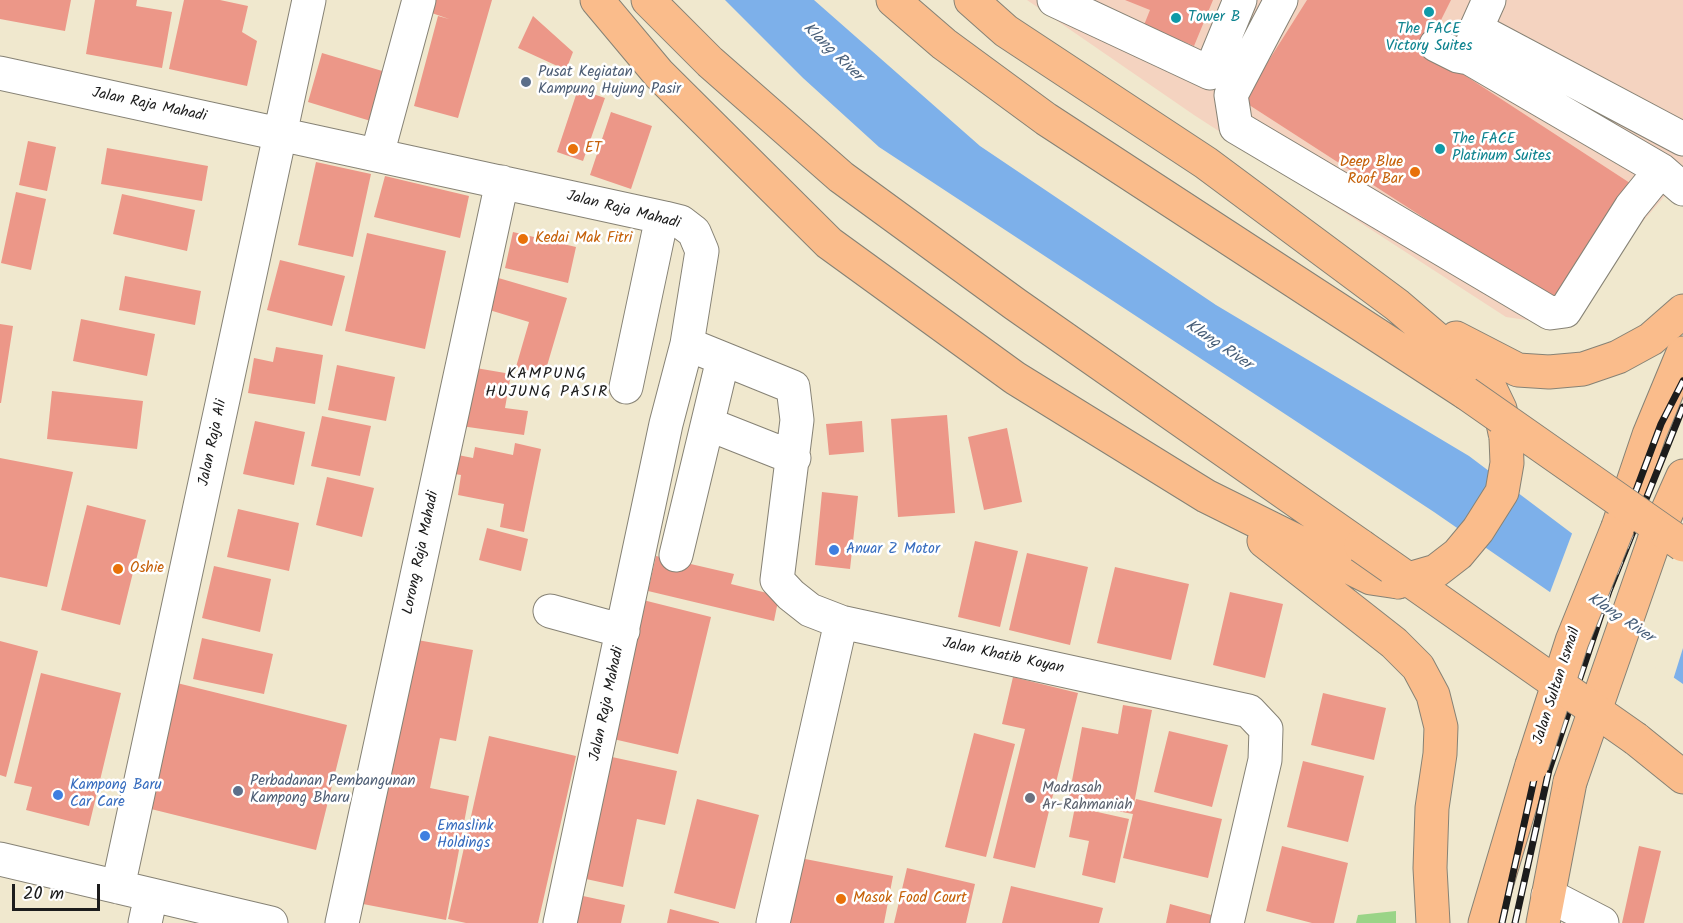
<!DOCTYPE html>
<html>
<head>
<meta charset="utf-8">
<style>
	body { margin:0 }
	#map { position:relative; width:1683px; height:923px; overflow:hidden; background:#f0e8ce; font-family:Kalam,sans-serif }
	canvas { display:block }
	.scale { position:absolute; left:12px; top:884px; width:88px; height:27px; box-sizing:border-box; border:3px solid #1c1c1c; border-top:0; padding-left:8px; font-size:18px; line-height:21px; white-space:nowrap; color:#1c1c1c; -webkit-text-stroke:4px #fff; paint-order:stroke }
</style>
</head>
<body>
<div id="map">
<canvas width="1683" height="923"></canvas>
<div class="scale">20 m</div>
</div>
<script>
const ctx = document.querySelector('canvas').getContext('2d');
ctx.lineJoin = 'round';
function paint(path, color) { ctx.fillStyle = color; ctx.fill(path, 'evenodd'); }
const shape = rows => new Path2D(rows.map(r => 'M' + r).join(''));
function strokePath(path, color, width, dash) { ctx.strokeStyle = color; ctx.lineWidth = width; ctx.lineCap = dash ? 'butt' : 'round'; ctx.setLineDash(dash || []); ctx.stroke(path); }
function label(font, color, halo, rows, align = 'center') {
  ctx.font = font + ' Kalam,sans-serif'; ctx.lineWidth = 5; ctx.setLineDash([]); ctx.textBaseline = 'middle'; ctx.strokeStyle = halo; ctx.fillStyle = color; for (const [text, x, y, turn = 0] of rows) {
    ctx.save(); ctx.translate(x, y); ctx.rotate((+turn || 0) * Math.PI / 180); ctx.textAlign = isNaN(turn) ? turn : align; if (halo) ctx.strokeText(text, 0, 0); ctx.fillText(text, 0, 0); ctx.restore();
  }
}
paint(shape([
	[1027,0,1683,0,1683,182,1664,197,1554,324,1506,317,1194,115]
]), '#f4d3c0');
paint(shape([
	[1396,911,1396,923,1356,923,1358,915]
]), '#9ad487');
paint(shape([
	[725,0,814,0,980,146,1216,305,1469,456,1683,617,1683,684,1434,512,879,147,803,78]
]), '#7db0ea');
paint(shape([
	[1573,531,1683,614,1683,648,1673,680,1549,595]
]), '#f0e8ce');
paint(shape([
	[0,0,71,0,65,31,0,19],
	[95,0,137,0,136,6,172,12,162,68,86,54],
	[184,0,220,0,248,6,242,32,257,41,247,86,169,69],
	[430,0,492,0,458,118,414,106,438,16,449,19,426,11],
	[1125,0,1213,0,1194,46,1144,25,1150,10],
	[1307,0,1451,0,1426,50,1633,185,1559,305,1243,101],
	[533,16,573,52,566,70,518,48],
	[322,53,389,73,374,122,308,102],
	[578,89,605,98,583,161,557,152],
	[611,112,652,126,631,189,590,175],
	[28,141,56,147,47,191,19,185],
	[107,148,208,166,202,201,101,184],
	[316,162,371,174,353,257,298,245],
	[385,176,469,196,460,238,374,217],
	[16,192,46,199,31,270,1,263],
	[122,194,195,210,187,251,113,234],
	[513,232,576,247,568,283,505,268],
	[367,233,446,251,425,349,345,331],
	[280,260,345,276,332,326,267,310],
	[125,276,201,291,195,325,119,310],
	[495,277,567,298,544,376,516,367,529,322,486,309],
	[81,319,155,334,147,376,73,361],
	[0,324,13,326,1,403,0,403],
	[276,347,323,355,315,404,248,393,254,358,273,362],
	[337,365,395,377,386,421,328,410],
	[470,367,511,374,505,408,528,411,524,435,461,426],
	[52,391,143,401,137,449,47,439],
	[947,415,955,513,898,517,891,419],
	[322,416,371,426,360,476,311,466],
	[255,421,305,432,294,485,243,474],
	[862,421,864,452,829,455,826,424],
	[1007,428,1022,502,984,510,968,437],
	[515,443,541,449,524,532,500,527,504,504,458,495,461,475,449,473,453,454,473,458,475,447,513,455],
	[0,458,73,472,47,587,0,577],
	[327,477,374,488,362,537,316,525],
	[822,492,858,496,850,569,815,565],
	[87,505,146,520,120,625,61,610],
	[238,509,299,523,289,571,227,557],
	[487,528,528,539,521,571,479,560],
	[975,541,1018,551,1000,627,958,617],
	[1027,553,1088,567,1070,645,1009,630],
	[656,556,734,574,731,584,779,596,774,621,648,591],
	[214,566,271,579,260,632,202,618],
	[1115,567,1189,584,1171,660,1097,643],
	[1230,592,1283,604,1265,678,1213,665],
	[643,600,711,617,678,754,609,738],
	[202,638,273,654,264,694,193,679],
	[412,639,473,650,456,741,440,738,430,788,469,796,446,920,363,904],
	[0,641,38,651,6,777,0,775],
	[41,673,121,693,89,826,26,810,32,787,14,783],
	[1013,677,1078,693,1035,868,993,858,1025,729,1002,724],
	[177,683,347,725,316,850,147,808],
	[1323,693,1386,708,1374,760,1311,745],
	[1123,705,1152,710,1133,809,1136,799,1222,819,1208,878,1123,858,1133,814,1068,802,1082,727,1118,734],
	[1169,731,1228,745,1212,807,1154,792],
	[974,733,1015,744,986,857,945,847],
	[489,736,576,756,538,923,466,923,448,919],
	[612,757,677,771,665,825,637,819,623,887,586,879],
	[1303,761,1364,776,1348,842,1287,827],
	[697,799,759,815,735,909,674,893],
	[1075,807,1129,819,1115,883,1082,875,1089,841,1069,837],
	[1282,846,1348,863,1334,923,1312,923,1266,911],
	[1639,846,1661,851,1644,923,1622,923],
	[800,858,893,876,884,923,788,923],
	[907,868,975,884,966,923,894,923],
	[1011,886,1103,908,1099,923,1002,923],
	[583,896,625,905,621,923,577,923],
	[1170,904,1215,916,1213,923,1166,923],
	[670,909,719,922,719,923,667,923]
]), '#ec9788');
const minor = shape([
	[1054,0,1210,73,1240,0],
	[1281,0,1231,95,1236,127,1550,313,1565,311,1631,207,1661,170],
	[1489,0,1476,29,1469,58,1661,170,1683,189],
	[1476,29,1683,139],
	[1436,45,1458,56,1469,58],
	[0,73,665,218,681,222,694,232,702,251,687,344,666,424,560,923],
	[377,155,419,0],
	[687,344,793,387,797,420,777,580,791,595,810,610,841,622],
	[626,387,659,231,665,218],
	[708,424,794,458],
	[676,555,723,359],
	[550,611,623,631],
	[0,859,271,923],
	[118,887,309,0],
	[1548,895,1602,923],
	[145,923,151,895],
	[342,923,502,182],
	[773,923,841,622,1249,711,1266,729,1265,760,1227,923]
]);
const major = shape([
	[1618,527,1649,435,1683,353],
	[1654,541,1683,476],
	[1485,923,1532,765],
	[1543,923,1570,782]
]);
const highway = shape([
	[597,0,659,74,829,243,1015,378,1206,496,1371,578,1398,582],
	[648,0,710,62,841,177,1015,304,1361,546],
	[893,0,944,44,1046,119,1466,393],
	[971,0,1006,31,1206,163,1397,305,1487,382,1500,409,1505,433],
	[1456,338,1518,370,1549,372,1583,369,1618,357,1651,339,1683,311],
	[1264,541,1394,643,1418,667,1433,695,1441,727,1440,754,1432,808,1430,868,1433,923],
	[1636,739,1683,777]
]);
strokePath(minor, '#868275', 35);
strokePath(major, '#868275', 35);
strokePath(highway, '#868275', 35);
strokePath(minor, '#fff', 33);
strokePath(major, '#fabc8b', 33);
strokePath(highway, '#fabc8b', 33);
const rail = shape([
	[1502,923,1537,766,1599,589,1661,424,1683,381],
	[1515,923,1549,770,1609,591,1683,407]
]);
strokePath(rail, '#1c1c1c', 7);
strokePath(rail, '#fff', 4.5, [14]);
const majorBridge = shape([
	[1532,765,1572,641,1618,527],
	[1570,782,1654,541]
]);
const highwayBridge = shape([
	[1466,393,1683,545],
	[1361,546,1636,739],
	[1398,582,1436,571,1458,554,1478,530,1502,492,1507,463,1506,438]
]);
strokePath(majorBridge, '#868275', 35, []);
strokePath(highwayBridge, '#868275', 35, []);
strokePath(majorBridge, '#fabc8b', 33);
strokePath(highwayBridge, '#fabc8b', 33);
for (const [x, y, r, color] of [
	[1429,12,6,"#0f9aa8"],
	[1176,18,6,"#0f9aa8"],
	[526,82,6,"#5c6f8a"],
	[573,149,6,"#e8710a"],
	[1440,149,6,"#0f9aa8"],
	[1415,172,6,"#e8710a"],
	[523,239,6,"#e8710a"],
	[834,550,6,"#3f7fe0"],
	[118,569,6,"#e8710a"],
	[238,791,6,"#5c6f8a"],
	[58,795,6,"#3f7fe0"],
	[1030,798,6,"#6b7280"],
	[425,836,6,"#3f7fe0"],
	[841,899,6,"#e8710a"]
]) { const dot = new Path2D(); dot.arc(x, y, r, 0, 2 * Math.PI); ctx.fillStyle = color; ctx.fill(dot); strokePath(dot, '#fff', 2); }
label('15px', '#0d838f', '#fff', [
	["Tower B",1188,18],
	["The FACE",1429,30,"center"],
	["Victory Suites",1429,47,"center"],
	["The FACE",1452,140],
	["Platinum Suites",1452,157]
], 'left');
label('15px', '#4e5e75', '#fff', [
	["Pusat Kegiatan",538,73],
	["Kampung Hujung Pasir",538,90],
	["Perbadanan Pembangunan",250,782],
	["Kampong Bharu",250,799]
], 'left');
label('15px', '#1c1c1c', '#fff', [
	["Jalan Raja Mahadi",149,106,12],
	["Jalan Raja Mahadi",623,211,14],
	["Jalan Raja Ali",214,443,-78],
	["Lorong Raja Mahadi",422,553,-78],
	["Jalan Khatib Koyan",1003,657,12],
	["Jalan Sultan Ismail",1558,686,-72],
	["Jalan Raja Mahadi",608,704,-78]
]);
label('15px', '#c56008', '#fff', [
	["ET",585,149],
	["Deep Blue",1403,163,"right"],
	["Roof Bar",1403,180,"right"],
	["Kedai Mak Fitri",535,239],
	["Oshie",130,569],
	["Masok Food Court",853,899]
], 'left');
label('15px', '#366cbe', '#fff', [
	["Anuar Z Motor",846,550],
	["Kampong Baru",70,786],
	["Car Care",70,803],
	["Emaslink",437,827],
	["Holdings",437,844]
], 'left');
label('15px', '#5b616d', '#fff', [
	["Madrasah",1042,789],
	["Ar-Rahmaniah",1042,806]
], 'left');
label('italic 16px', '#485f79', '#fff', [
	["Klang River",832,53,44],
	["Klang River",1218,346,34],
	["Klang River",1620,619,34]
]);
ctx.letterSpacing = '1.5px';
label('16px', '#1c1c1c', '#fff', [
	["KAMPUNG",547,375],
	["HUJUNG PASIR",547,393]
]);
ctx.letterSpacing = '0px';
</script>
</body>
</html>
